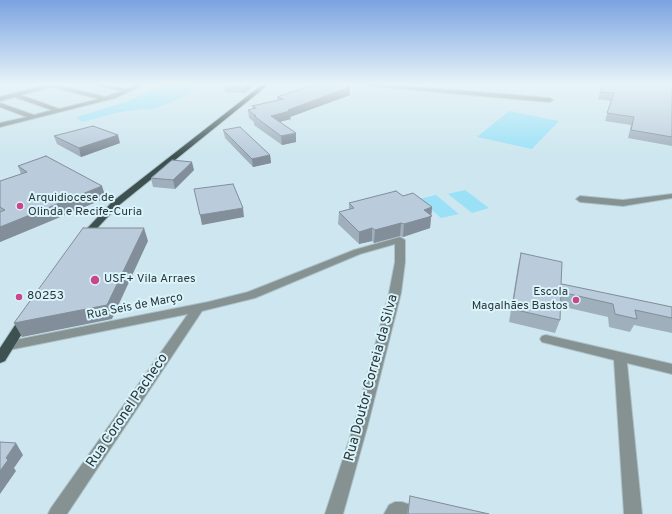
<!DOCTYPE html>
<html>
<head>
<meta charset="utf-8">
<style>
	body { margin:0 }
	canvas { display:block; background:#cde6ef }
</style>
</head>
<body>
<canvas width="672" height="514"></canvas>
<script>
const ctx = document.querySelector('canvas').getContext('2d');
ctx.lineJoin = 'round';
function paint(path, color) { ctx.fillStyle = color; ctx.fill(path, 'evenodd'); }
const shape = rows => new Path2D(rows.map(r => 'M' + r).join(''));
function strokePath(path, color, width, dash) { ctx.strokeStyle = color; ctx.lineWidth = width; ctx.lineCap = dash ? 'butt' : 'round'; ctx.setLineDash(dash || []); ctx.stroke(path); }
function label(font, color, halo, rows, align = 'center') {
  ctx.font = font + ' Overpass,sans-serif'; ctx.lineWidth = 4; ctx.setLineDash([]); ctx.textBaseline = 'middle'; ctx.strokeStyle = halo; ctx.fillStyle = color; for (const [text, x, y, turn = 0] of rows) {
    ctx.save(); ctx.translate(x, y); ctx.rotate((+turn || 0) * Math.PI / 180); ctx.textAlign = isNaN(turn) ? turn : align; if (halo) ctx.strokeText(text, 0, 0); ctx.fillText(text, 0, 0); ctx.restore();
  }
}
paint(shape([
	[163,84,202,84,180,99,151,110,145,109,120,112,82,122,76,117,126,102],
	[509,111,559,121,532,149,477,137],
	[465,190,489,208,472,213,448,194],
	[436,195,459,214,441,218,419,199]
]), '#9ae1f7');
const minor = shape([
	[49,84,59,84,58,85,105,97,122,91,90,84,99,84,127,89,139,84,146,84,115,98,0,127,0,123,27,117,0,107,0,103,34,115,52,110,15,97,0,101,0,97,49,84],
	[52,87,99,99,59,109,21,95,52,87],
	[366,84,384,84,550,98,553,100,550,102,369,86,366,84],
	[672,194,672,198,623,206,580,202,576,199,580,196,623,200,672,194],
	[400,237,405,240,405,262,401,293,367,428,343,514,325,514,353,428,389,293,395,262,395,244,360,254,255,298,202,311,67,514,48,514,51,508,188,314,9,350,5,348,3,345,5,342,208,302,248,292,354,250,400,237],
	[546,335,672,364,672,374,627,363,642,514,624,514,614,360,542,342,540,339,542,336,546,335],
	[395,502,402,502,420,508,423,514,384,514,389,505,395,502]
]);
const major = shape([
	[263,84,269,84,118,206,86,240,80,240,78,238,80,236,112,202,263,84],
	[25,315,29,316,31,319,5,361,0,363,0,348,21,316,25,315]
]);
strokePath(minor, '#adc3cb', 2);
strokePath(major, '#adc3cb', 2);
paint(minor, '#869291');
paint(major, '#3d5150');
paint(shape([
	[224,84,257,84,244,93,225,92],
	[672,84,672,146,628,138,631,125,605,121,611,101,598,99,600,92],
	[350,95,290,117,291,119,280,122,296,133,296,142,282,145,254,125,254,122,249,118,248,110,253,109,252,106,278,100,277,97],
	[223,130,270,155,271,163,253,167,225,138],
	[54,136,120,143,81,157,57,144],
	[18,166,106,198,0,242,0,181,21,174],
	[194,170,175,189,153,187,151,178],
	[349,203,432,207,430,228,403,237,400,236,374,243,372,241,359,244,338,224,339,212,349,209],
	[521,253,561,284,672,307,672,333,634,325,630,332,609,327,608,317,560,306,560,320,555,333,509,322,518,266],
	[410,496,489,514,407,514]
]), '#a0afbc');
paint(shape([
	[243,84,257,84,244,93],
	[350,87,350,95,290,117,291,119,271,124,271,116],
	[296,133,296,142,282,145,281,136],
	[118,135,120,143,81,157,79,148],
	[270,155,271,163,253,167,252,159],
	[192,162,194,170,175,189,173,180],
	[102,186,106,198,0,242,0,227],
	[432,207,430,228,403,237,404,224,424,210],
	[243,208,244,217,202,225,200,215],
	[401,223,400,236,374,243,375,230],
	[144,228,148,241,112,319,22,337,14,323],
	[372,228,372,241,359,244,359,232],
	[16,443,23,455,14,468,16,471,0,494,0,471,6,458]
]), '#828e99');
const building = shape([
	[316,84,337,84,350,87,288,110,290,111,271,116,296,133,281,136,254,116,256,116,248,110,256,108,252,106,283,99,277,97,316,84],
	[603,84,672,84,672,137,631,130,634,117,607,113,614,93,600,92,603,84],
	[93,126,118,135,79,148,54,136,93,126],
	[240,127,270,155,252,159,223,130,240,127],
	[46,156,102,186,0,227,0,212,5,210,0,207,0,181,27,172,18,166,46,156],
	[172,160,192,162,173,180,151,178,172,160],
	[233,184,243,208,200,215,194,189,233,184],
	[396,191,403,196,413,193,432,207,424,210,432,216,404,224,401,223,375,230,372,228,359,232,339,212,354,208,349,203,396,191],
	[83,228,144,228,107,305,14,323,83,228],
	[521,253,562,262,561,285,562,284,672,307,672,318,635,310,637,319,615,314,613,304,561,292,560,320,512,309,521,253],
	[0,442,16,443,6,458,8,460,0,471,0,442],
	[410,496,489,514,408,514,410,496]
]);
paint(building, '#bacbdb');
strokePath(building, '#828e99', 1);
const sky = ctx.createLinearGradient(0, 0, 0, 156);
sky.addColorStop(0, '#7ba3e1');
sky.addColorStop(0.54, '#e8f4f8');
sky.addColorStop(1, '#e8f4f800');
ctx.fillStyle = sky;
ctx.fillRect(0, 0, 672, 156);
for (const [x, y, r, color] of [
	[20,206,4,"#cb4689"],
	[95,280,5,"#cb4689"],
	[19,297,4,"#cb4689"],
	[576,300,4,"#cb4689"]
]) { const dot = new Path2D(); dot.arc(x, y, r, 0, 2 * Math.PI); ctx.fillStyle = color; ctx.fill(dot); strokePath(dot, '#daf4fc', 1.5); }
label('12px', '#2d373a', '#daf4fc', [
	["Arquidiocese de",28,199],
	["Olinda e Recife-Curia",28,213],
	["USF+ Vila Arraes",104,280],
	["Escola",568,293,"right"],
	["Magalhães Bastos",568,307,"right"],
	["80253",27,297]
], 'left');
label('12px', '#2d373a', '#daf4fc', [
	["Rua Seis de Março",135,307,-11]
]);
label('14px', '#2d373a', '#daf4fc', [
	["Rua Doutor Correia da Silva",372,378,-75],
	["Rua Coronel Pacheco",128,411,-56]
]);
</script>
</body>
</html>
